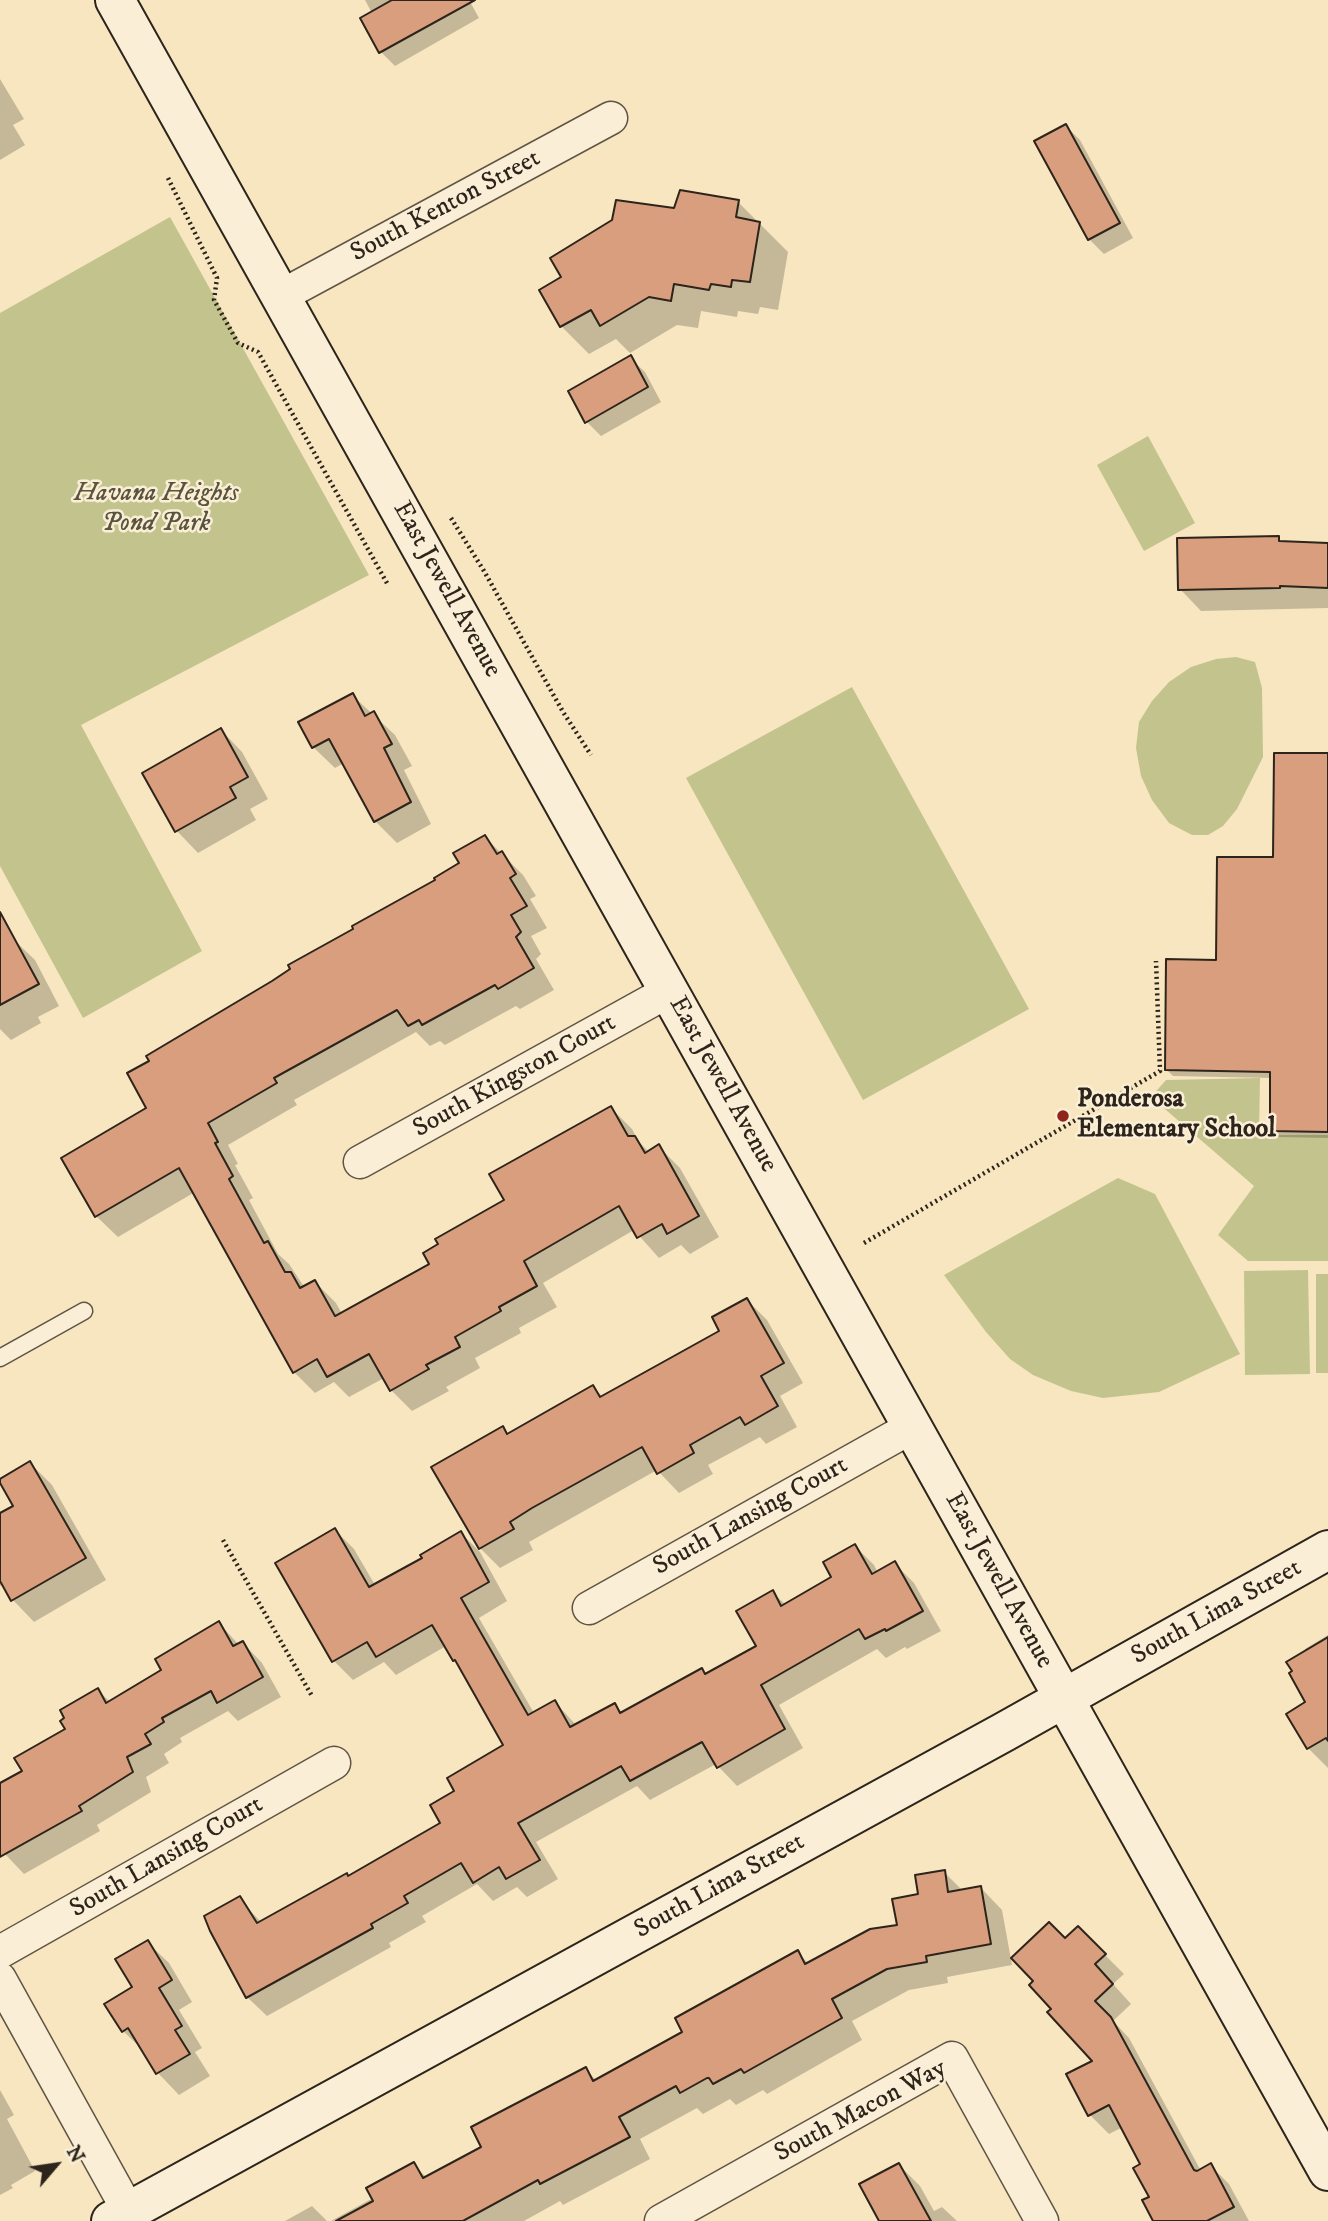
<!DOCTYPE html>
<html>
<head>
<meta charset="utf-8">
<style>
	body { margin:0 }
	#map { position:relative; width:1328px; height:2221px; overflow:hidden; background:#f7e6c0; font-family:"IM FELL DW Pica",serif }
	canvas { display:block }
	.north { position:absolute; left:21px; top:2130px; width:70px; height:70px; -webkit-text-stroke:5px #faefd6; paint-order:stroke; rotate:61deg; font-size:19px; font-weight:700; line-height:28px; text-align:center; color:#2d241b }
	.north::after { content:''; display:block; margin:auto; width:24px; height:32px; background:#2d241b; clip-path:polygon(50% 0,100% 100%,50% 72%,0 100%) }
</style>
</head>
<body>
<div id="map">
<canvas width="1328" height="2221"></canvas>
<div class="north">N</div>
</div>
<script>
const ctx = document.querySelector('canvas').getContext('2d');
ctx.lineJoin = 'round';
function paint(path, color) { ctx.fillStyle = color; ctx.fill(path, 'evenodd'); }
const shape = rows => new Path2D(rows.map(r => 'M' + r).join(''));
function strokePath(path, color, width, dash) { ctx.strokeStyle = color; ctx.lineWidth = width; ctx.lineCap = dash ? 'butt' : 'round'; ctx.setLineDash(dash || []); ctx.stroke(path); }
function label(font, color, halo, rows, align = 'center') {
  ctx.font = font + ' "IM FELL DW Pica",serif'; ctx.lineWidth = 5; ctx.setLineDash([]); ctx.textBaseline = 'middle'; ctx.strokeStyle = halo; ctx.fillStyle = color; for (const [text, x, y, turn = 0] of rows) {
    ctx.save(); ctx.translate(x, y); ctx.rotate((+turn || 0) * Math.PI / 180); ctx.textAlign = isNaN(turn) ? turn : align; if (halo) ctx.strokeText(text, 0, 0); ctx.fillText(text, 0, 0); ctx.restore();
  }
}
paint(shape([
	[170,217,369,575,81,725,202,951,83,1018,0,866,0,313],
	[1148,436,1195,523,1144,551,1097,465],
	[1236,657,1255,662,1262,688,1263,757,1237,809,1223,826,1208,835,1192,835,1169,823,1152,800,1141,776,1136,748,1139,722,1152,701,1169,682,1191,667,1216,659],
	[852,687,1029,1009,863,1100,686,778],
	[1260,1078,1259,1135,1328,1135,1328,1261,1248,1261,1218,1235,1254,1186,1151,1097,1166,1080],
	[1118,1178,1155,1194,1240,1354,1159,1392,1103,1398,1071,1391,1033,1375,1010,1359,986,1332,944,1275],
	[1308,1270,1310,1374,1245,1375,1244,1271],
	[1316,1274,1328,1274,1328,1373,1316,1373]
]), '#c3c38e');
paint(shape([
	[365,0,469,0,479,18,395,66,381,52,372,13],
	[0,79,24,119,13,125,25,145,0,160],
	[1066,126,1080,140,1133,238,1104,254,1089,239],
	[738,202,788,252,778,310,760,307,758,314,738,311,737,317,701,311,698,328,677,325,630,353,616,339,589,354,561,326,676,210],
	[630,358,645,372,661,402,601,436,587,422],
	[1278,538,1282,542,1328,544,1328,608,1201,611,1180,589],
	[352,695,395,735,412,766,404,770,431,824,397,843,375,821,344,763,335,768,313,747],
	[221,730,242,752,268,799,250,809,256,820,198,853,177,831,145,774],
	[1328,755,1328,1138,1278,1137,1271,1130,1272,1078,1173,1076,1167,1070,1217,961,1274,859],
	[485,837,523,875,536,896,530,899,547,928,531,936,541,954,536,959,554,990,520,1009,516,1006,445,1045,440,1041,430,1046,416,1032,294,1100,297,1105,228,1145,238,1164,235,1165,253,1198,249,1200,278,1254,289,1264,305,1288,315,1282,336,1303,342,1314,432,1264,611,1108,632,1129,639,1142,649,1152,659,1147,680,1168,719,1237,690,1254,681,1245,659,1258,634,1230,543,1283,557,1307,519,1328,521,1333,475,1358,480,1368,446,1387,449,1391,412,1411,391,1390,384,1378,349,1397,334,1382,315,1393,294,1372,195,1192,118,1237,96,1216,63,1158,148,1109,462,863],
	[13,939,35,960,59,1006,38,1017,41,1023,11,1040,0,1029,0,946],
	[747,1300,767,1320,803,1383,780,1396,797,1427,766,1444,760,1437,708,1465,713,1474,679,1493,657,1470,529,1542,533,1550,500,1568,480,1548,503,1428,509,1435,593,1387,603,1397,721,1331],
	[30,1463,52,1485,106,1580,34,1622,13,1600,4,1584,0,1586,0,1515,15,1507],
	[335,1530,354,1549,375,1585,424,1558,461,1533,480,1552,507,1601,479,1618,534,1713,555,1702,577,1726,615,1705,623,1713,701,1670,707,1675,758,1647,772,1592,786,1605,833,1578,855,1546,874,1565,878,1573,895,1564,914,1583,941,1631,907,1649,905,1647,886,1658,877,1649,779,1705,803,1748,737,1786,716,1764,650,1800,637,1786,536,1842,558,1879,527,1897,517,1887,493,1901,477,1884,422,1916,426,1922,389,1943,391,1947,267,2016,247,1997,239,1899,261,1922,348,1878,443,1823,456,1791,505,1746,462,1668,454,1660,446,1646,396,1675,384,1662,353,1680,334,1661,277,1563],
	[219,1623,239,1645,243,1643,262,1663,281,1697,238,1721,228,1711,180,1738,182,1742,164,1754,169,1763,146,1777,151,1792,97,1825,100,1831,24,1874,5,1854,0,1846,0,1785,24,1772,68,1730,98,1690,110,1702,164,1671],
	[1328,1635,1328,1768,1308,1748,1305,1649],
	[944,1872,963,1891,981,1888,1002,1910,1012,1965,947,1977,948,1983,909,1990,852,2021,862,2040,767,2094,763,2090,736,2105,730,2099,703,2114,697,2108,640,2139,650,2159,563,2205,560,2201,524,2221,331,2221,373,2198,413,2164,427,2178,484,2148,585,2069,597,2081,685,2033,797,1952,809,1964,899,1926,920,1896],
	[1078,1928,1124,1974,1113,1984,1131,2004,1113,2021,1129,2038,1201,2171,1211,2166,1229,2184,1249,2221,1155,2221,1143,2165,1123,2127,1109,2134,1090,2115,1094,2062,1053,2009,1065,1940],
	[147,1942,169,1963,192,2002,179,2010,202,2048,195,2052,210,2076,179,2095,158,2073,145,2052,123,2031],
	[0,2090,14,2115,7,2119,35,2171,11,2185,13,2188,0,2195],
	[899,2165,920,2186,934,2211,942,2207,957,2221,881,2221],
	[312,2206,327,2221,285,2221]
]), '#0003');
const building = shape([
	[392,0,475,0,379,53,360,18,392,0],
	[1066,124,1120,223,1088,240,1034,141,1066,124],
	[680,190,739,200,736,217,760,222,750,282,732,280,731,287,711,284,709,290,674,284,671,301,649,297,600,326,591,310,560,327,539,290,561,277,550,258,612,220,616,200,674,208,680,190],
	[631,355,648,387,585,423,568,391,631,355],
	[1279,536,1279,541,1328,543,1328,588,1280,586,1280,588,1178,590,1177,538,1279,536],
	[353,693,365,716,374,711,392,744,384,748,411,802,374,822,329,739,312,748,298,722,353,693],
	[221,728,248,777,230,787,236,798,175,832,142,773,221,728],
	[1274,753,1328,753,1328,1132,1270,1131,1270,1072,1165,1070,1166,959,1216,960,1217,857,1273,857,1274,753],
	[485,835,497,854,502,851,516,874,510,878,527,906,511,915,521,932,516,937,534,968,498,989,495,985,422,1025,419,1020,408,1026,397,1010,274,1078,277,1083,208,1123,218,1142,215,1143,233,1176,229,1179,264,1243,268,1241,285,1272,291,1272,300,1288,315,1280,335,1316,429,1264,423,1253,438,1244,435,1239,504,1200,489,1174,611,1106,628,1136,635,1136,645,1153,659,1144,699,1216,667,1234,662,1224,637,1238,619,1206,524,1261,537,1286,499,1307,501,1311,455,1337,460,1347,426,1365,429,1369,390,1391,369,1354,327,1377,317,1359,293,1373,179,1168,95,1217,61,1158,146,1108,127,1073,149,1061,146,1056,272,981,290,969,288,965,353,929,352,926,435,880,434,878,459,863,453,853,485,835],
	[0,912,39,984,0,1005,0,912],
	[747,1298,784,1363,761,1376,778,1406,745,1425,740,1417,690,1445,694,1453,657,1474,642,1447,532,1508,510,1522,514,1529,479,1549,431,1467,503,1426,507,1434,593,1385,600,1397,719,1331,712,1317,747,1298],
	[30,1461,86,1558,11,1601,0,1581,0,1513,13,1506,0,1483,0,1479,30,1461],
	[335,1528,369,1587,422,1558,420,1555,461,1531,489,1582,461,1598,528,1715,555,1700,570,1727,615,1703,620,1713,702,1668,705,1674,756,1646,736,1611,773,1590,781,1606,831,1577,823,1562,855,1544,872,1574,895,1561,923,1611,886,1631,885,1629,865,1639,859,1629,761,1685,785,1729,717,1768,702,1742,630,1781,621,1766,518,1823,540,1860,506,1879,499,1867,473,1883,461,1863,404,1896,408,1903,371,1924,373,1928,246,1998,210,1931,204,1916,240,1896,257,1923,347,1873,348,1876,440,1823,430,1805,454,1791,447,1778,503,1745,455,1660,453,1661,432,1625,376,1657,367,1642,332,1662,275,1563,335,1528],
	[219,1621,233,1646,243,1641,263,1677,217,1703,211,1691,162,1718,164,1722,145,1734,151,1744,127,1757,133,1772,79,1806,82,1811,0,1857,0,1783,22,1771,14,1758,65,1729,60,1721,64,1718,60,1710,98,1688,106,1703,161,1670,155,1659,219,1621],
	[1328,1637,1328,1741,1326,1738,1307,1749,1286,1714,1305,1702,1289,1673,1292,1671,1286,1662,1328,1637],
	[945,1870,948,1892,981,1886,991,1944,926,1956,927,1962,887,1969,832,1999,842,2018,744,2073,741,2069,713,2084,709,2078,707,2078,680,2093,676,2086,619,2117,630,2137,540,2184,538,2180,463,2221,336,2221,373,2201,366,2188,414,2162,423,2178,481,2147,471,2127,586,2067,593,2081,682,2032,675,2018,798,1950,805,1964,870,1929,897,1925,892,1899,918,1894,915,1875,945,1870],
	[1049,1922,1065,1938,1078,1926,1106,1954,1095,1964,1113,1984,1095,2001,1111,2017,1194,2170,1197,2171,1211,2163,1234,2207,1207,2221,1153,2221,1142,2200,1149,2197,1133,2168,1140,2164,1109,2105,1088,2116,1066,2074,1092,2061,1047,2012,1051,2009,1029,1985,1033,1981,1011,1958,1049,1922],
	[148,1940,172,1980,159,1988,182,2026,175,2030,190,2054,156,2074,128,2028,122,2032,104,2004,132,1987,115,1959,148,1940],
	[899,2163,931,2221,879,2221,859,2184,899,2163]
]);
paint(building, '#d99e7d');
strokePath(building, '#2d241b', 2);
const lane = shape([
	[0,1358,84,1311]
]);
const street = shape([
	[281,296,611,118],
	[360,1162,669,991],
	[589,1608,912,1427],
	[0,1952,334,1763],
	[0,1979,134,2221],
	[661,2221,952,2058,1042,2221]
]);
const secondary = shape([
	[115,0,1328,2171],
	[111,2221,1004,1732,1328,1550]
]);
strokePath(lane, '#605444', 19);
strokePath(street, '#605444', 35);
strokePath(secondary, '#2d241b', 42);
strokePath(shape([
	[168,178,217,278,214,300,238,343,258,352,388,585],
	[451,518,484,571,563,712,591,755],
	[864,1243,1160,1071,1156,961],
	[223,1540,312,1696]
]), '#2d241b', 4.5, [2, 3.5]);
strokePath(lane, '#faefd6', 16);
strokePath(street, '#faefd6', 32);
strokePath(secondary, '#faefd6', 38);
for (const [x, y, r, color] of [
	[1063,1116,7,"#8f2418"]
]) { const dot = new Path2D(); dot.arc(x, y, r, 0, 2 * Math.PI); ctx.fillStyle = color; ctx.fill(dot); strokePath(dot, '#faefd6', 2.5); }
label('26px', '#2d241b', '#faefd6', [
	["South Kenton Street",446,207,-28],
	["East Jewell Avenue",446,590,61],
	["South Kingston Court",515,1077,-29],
	["East Jewell Avenue",722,1085,61],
	["South Lansing Court",751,1517,-29],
	["East Jewell Avenue",998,1581,61],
	["South Lima Street",1217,1613,-29],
	["South Lansing Court",167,1858,-30],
	["South Lima Street",720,1887,-29],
	["South Macon Way",861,2112,-28]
]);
label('italic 26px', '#5a543e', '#faefd6', [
	["Havana Heights",156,495],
	["Pond Park",156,525]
]);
label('bold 26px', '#2d241b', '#faefd6', [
	["Ponderosa",1077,1101],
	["Elementary School",1077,1131]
], 'left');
</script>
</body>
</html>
